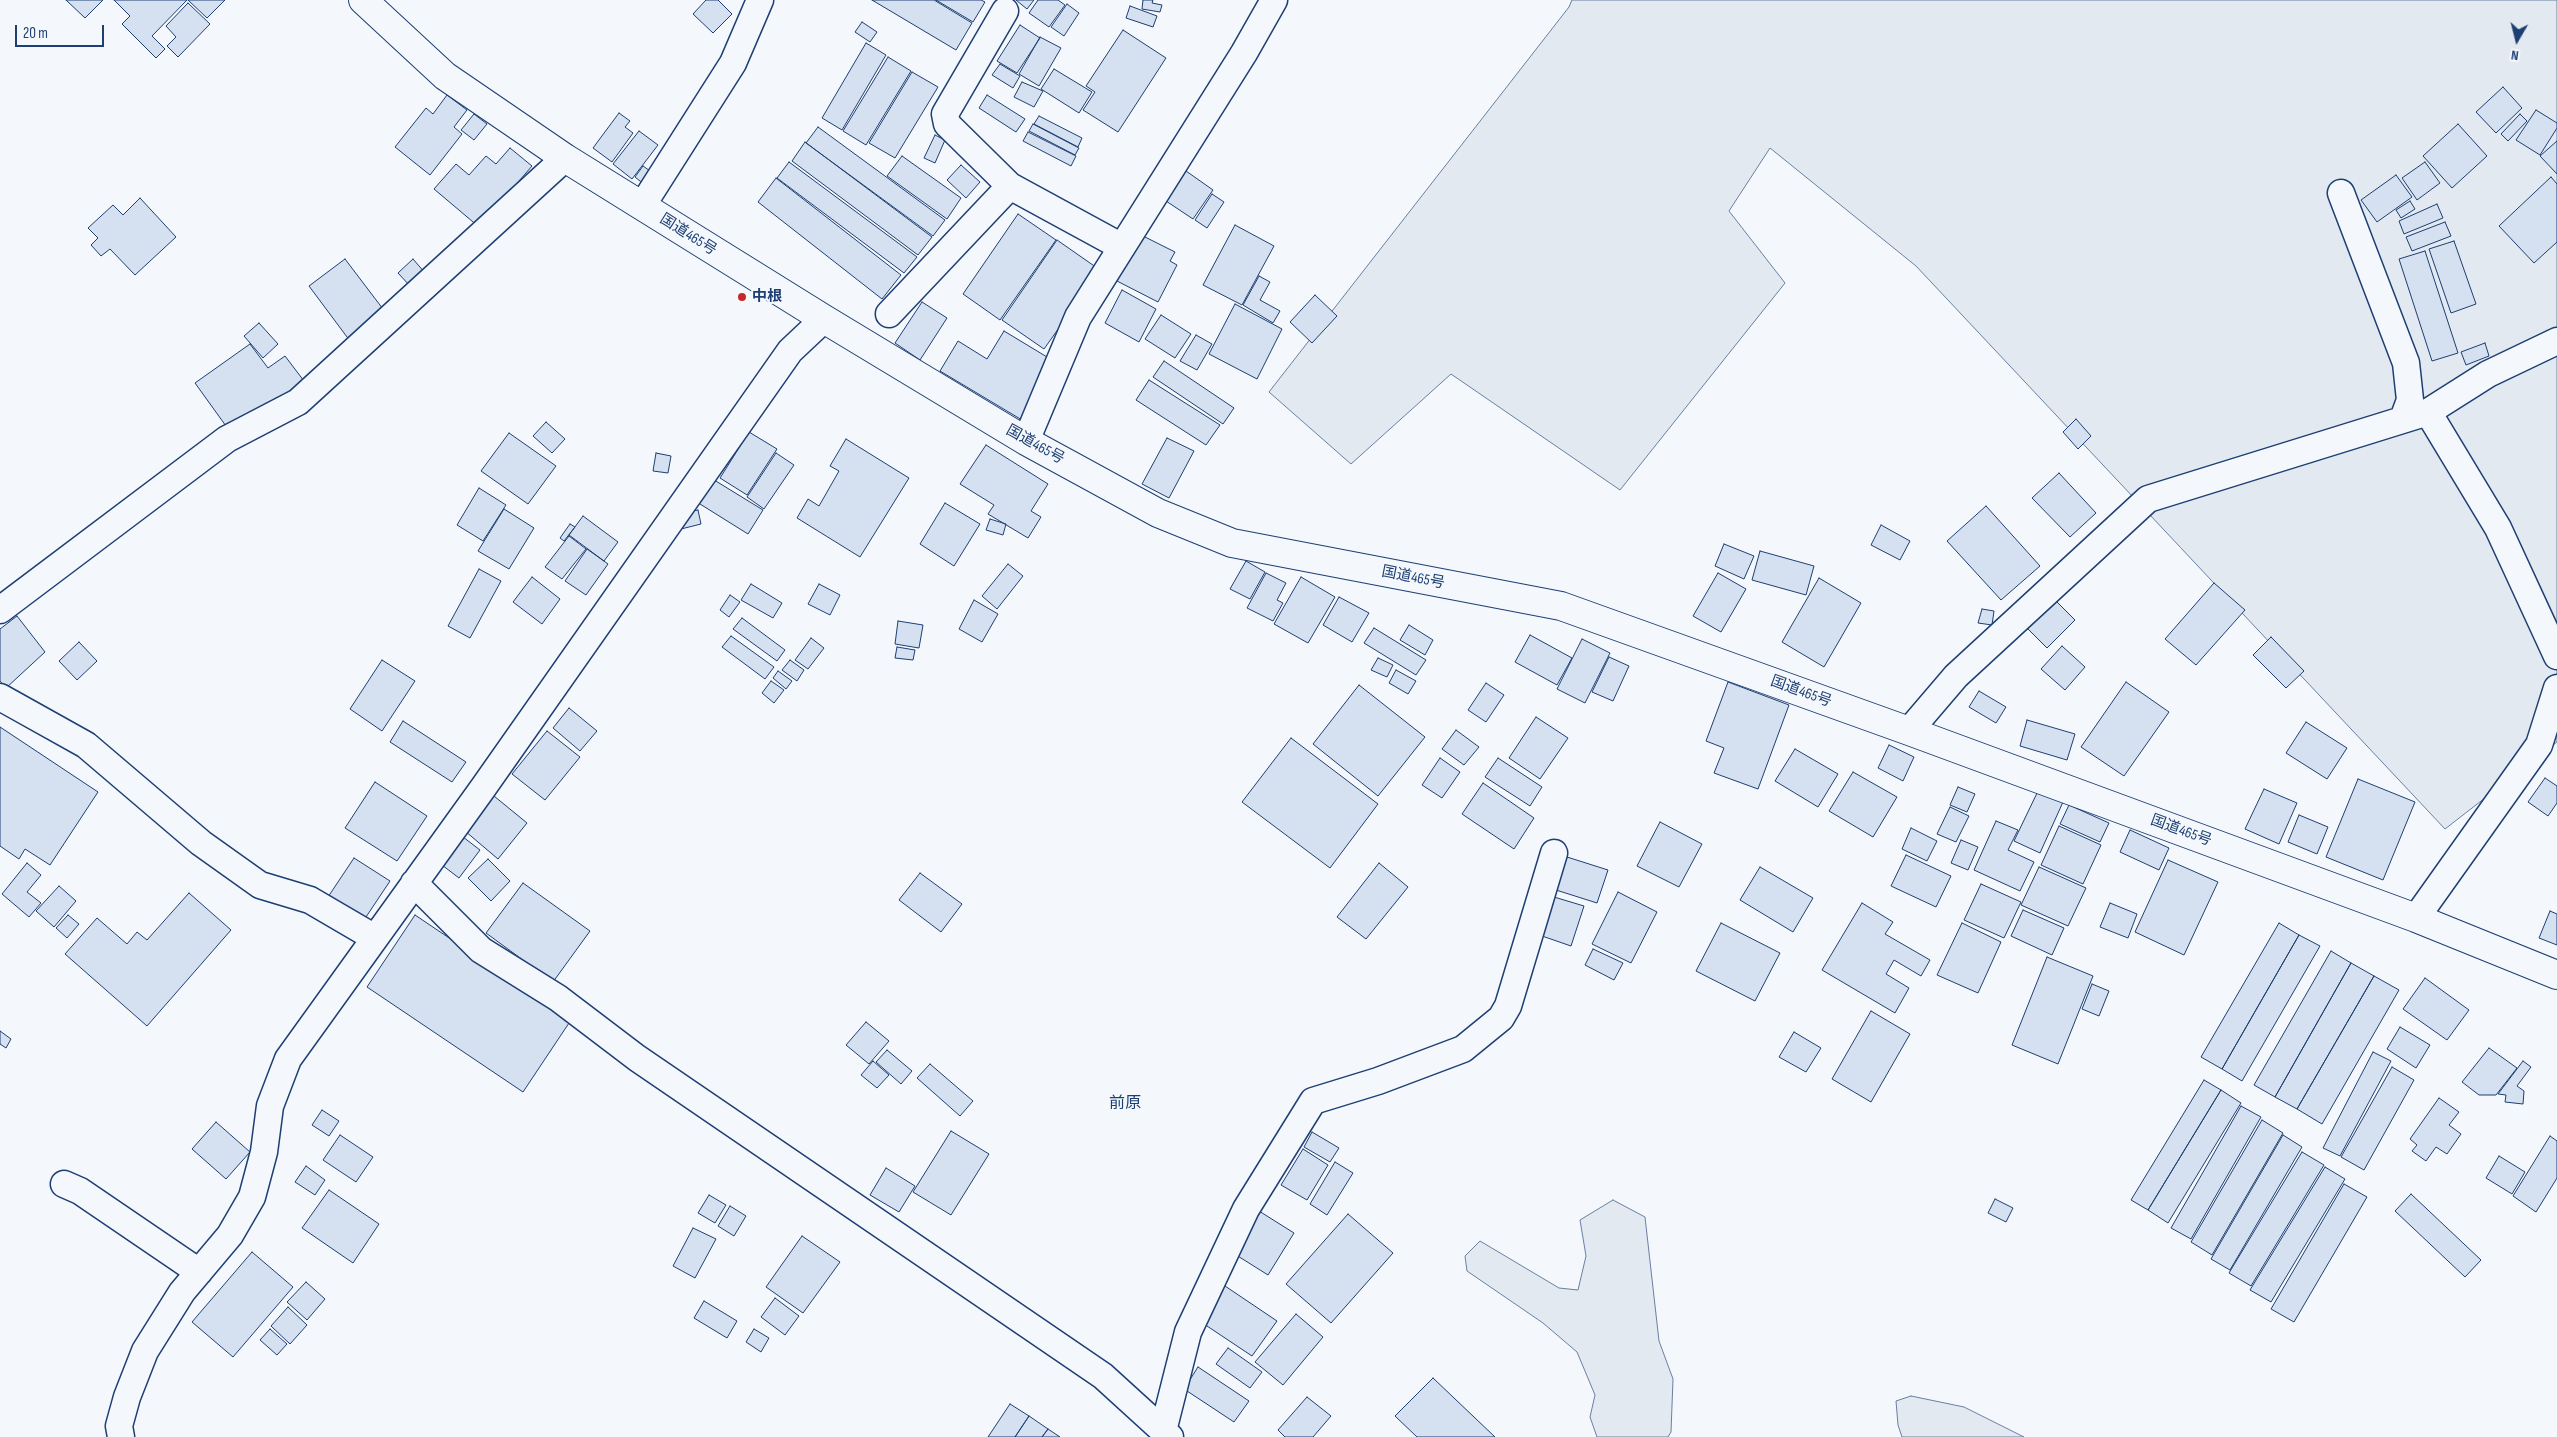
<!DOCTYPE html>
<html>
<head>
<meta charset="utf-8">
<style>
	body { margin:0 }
	#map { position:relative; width:2557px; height:1437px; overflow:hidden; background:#f4f7fb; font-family:"Sofia Sans Condensed",sans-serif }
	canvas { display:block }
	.north { position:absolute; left:2492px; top:15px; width:50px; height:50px; -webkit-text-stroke:4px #f4f7fb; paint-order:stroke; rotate:188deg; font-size:14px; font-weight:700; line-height:20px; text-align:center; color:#1d3f73 }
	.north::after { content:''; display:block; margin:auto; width:18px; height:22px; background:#1d3f73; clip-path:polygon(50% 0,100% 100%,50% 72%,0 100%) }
	.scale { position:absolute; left:15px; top:25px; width:89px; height:22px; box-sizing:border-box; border:2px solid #1d3f73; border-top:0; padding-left:6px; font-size:15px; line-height:18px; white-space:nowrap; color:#1d3f73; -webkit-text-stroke:4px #f4f7fb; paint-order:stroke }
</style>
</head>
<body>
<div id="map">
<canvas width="2557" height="1437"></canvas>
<div class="north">N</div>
<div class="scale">20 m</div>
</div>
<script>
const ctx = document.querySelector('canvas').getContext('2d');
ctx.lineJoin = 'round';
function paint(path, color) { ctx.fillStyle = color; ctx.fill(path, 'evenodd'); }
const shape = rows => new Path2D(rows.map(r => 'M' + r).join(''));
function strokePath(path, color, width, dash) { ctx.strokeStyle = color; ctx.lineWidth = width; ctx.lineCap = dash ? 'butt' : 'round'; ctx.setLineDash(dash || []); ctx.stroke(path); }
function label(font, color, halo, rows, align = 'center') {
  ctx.font = font + ' "Sofia Sans Condensed","Noto Sans JP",sans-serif'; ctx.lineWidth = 4; ctx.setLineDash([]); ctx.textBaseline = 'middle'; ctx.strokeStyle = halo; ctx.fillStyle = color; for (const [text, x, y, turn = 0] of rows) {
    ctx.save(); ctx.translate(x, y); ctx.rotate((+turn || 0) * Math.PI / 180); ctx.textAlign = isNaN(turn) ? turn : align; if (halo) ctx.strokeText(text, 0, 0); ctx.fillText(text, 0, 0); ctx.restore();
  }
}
const green = shape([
	[1572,0,2557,0,2557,742,2445,829,1916,266,1770,148,1729,211,1785,283,1620,490,1451,374,1351,464,1269,392,1569,7,1572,0],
	[1613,1200,1645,1217,1659,1341,1673,1379,1671,1432,1668,1437,1597,1437,1590,1417,1595,1395,1577,1352,1543,1323,1467,1271,1465,1256,1480,1241,1559,1288,1578,1290,1586,1256,1580,1220,1613,1200],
	[1911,1396,1964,1407,2024,1437,1902,1437,1898,1425,1896,1401,1911,1396]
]);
paint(green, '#e3e9f0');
strokePath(green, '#687fa3', 1);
const building = shape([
	[66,0,103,0,85,18,66,0],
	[114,0,187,0,152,36,165,49,156,58,122,24,130,16,114,0],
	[188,0,225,0,207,18,188,0],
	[706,0,718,0,732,14,713,33,693,14,706,0],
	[872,0,934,0,972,23,956,50,872,0],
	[936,0,981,0,985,2,973,22,936,0],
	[1016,0,1034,0,1027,9,1016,0],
	[1038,0,1058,0,1065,5,1049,27,1029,13,1038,0],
	[1143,0,1153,0,1152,3,1162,5,1160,12,1142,9,1143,0],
	[188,3,210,24,178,57,167,46,176,37,166,26,188,3],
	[1067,4,1079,13,1064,36,1051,27,1067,4],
	[1130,6,1157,16,1153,27,1126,18,1130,6],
	[862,22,877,32,870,42,855,32,862,22],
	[1020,25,1040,38,1017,73,997,61,1020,25],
	[1123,30,1166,58,1118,132,1083,110,1095,92,1086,86,1123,30],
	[1040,37,1061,48,1039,86,1019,74,1040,37],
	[866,43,886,55,842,130,822,118,866,43],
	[888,57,911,71,866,145,843,131,888,57],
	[1000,64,1020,76,1013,88,992,75,1000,64],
	[1054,69,1092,92,1079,113,1041,89,1054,69],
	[912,72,938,87,895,158,869,143,912,72],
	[1022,82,1043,91,1034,107,1014,97,1022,82],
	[2503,87,2522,108,2496,133,2476,112,2503,87],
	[447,95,467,110,454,127,462,134,430,175,395,147,426,108,433,114,447,95],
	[987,95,1025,119,1016,132,979,108,987,95],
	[2536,110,2557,123,2557,128,2540,155,2516,140,2536,110],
	[619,113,630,121,625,127,633,133,612,162,593,148,619,113],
	[474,114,487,124,474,140,461,130,474,114],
	[2520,114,2527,121,2508,141,2501,134,2520,114],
	[1039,116,1082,138,1078,147,1034,124,1039,116],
	[1033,124,1079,148,1075,155,1029,131,1033,124],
	[2458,124,2487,156,2452,188,2423,156,2458,124],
	[818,127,945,220,933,236,806,143,818,127],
	[639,131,658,145,632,179,613,164,639,131],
	[1028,132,1076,156,1071,166,1023,141,1028,132],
	[935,135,945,140,935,163,924,158,935,135],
	[2557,141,2557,174,2540,156,2557,141],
	[805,142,932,237,918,255,792,161,805,142],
	[510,148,532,166,479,227,434,189,456,164,469,175,486,156,496,164,510,148],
	[902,156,961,198,947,219,887,176,902,156],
	[789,162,917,257,904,273,777,178,789,162],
	[2425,162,2440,183,2417,200,2402,178,2425,162],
	[961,165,980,182,966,198,947,180,961,165],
	[643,166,653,173,645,185,635,177,643,166],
	[1186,171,1213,190,1193,219,1166,201,1186,171],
	[2396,175,2412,197,2377,222,2361,200,2396,175],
	[2551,177,2557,184,2557,242,2534,263,2499,226,2551,177],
	[776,178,901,275,882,299,758,202,776,178],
	[1212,194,1224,202,1207,228,1195,220,1212,194],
	[140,198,176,237,135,275,110,249,101,256,91,245,98,238,88,228,113,205,123,215,140,198],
	[2410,201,2415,209,2401,218,2396,210,2410,201],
	[2437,204,2443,218,2404,234,2399,221,2437,204],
	[1018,214,1056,240,1000,320,963,294,1018,214],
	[2445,222,2451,236,2412,251,2406,237,2445,222],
	[1235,225,1274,246,1242,305,1203,285,1235,225],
	[1141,235,1175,252,1170,261,1177,265,1158,302,1117,281,1141,235],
	[1057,240,1100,270,1044,349,1002,320,1057,240],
	[2454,241,2476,304,2451,313,2429,249,2454,241],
	[2425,251,2458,353,2432,361,2399,259,2425,251],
	[345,259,386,313,350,341,309,286,345,259],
	[413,259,426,274,411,287,398,273,413,259],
	[1259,276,1270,282,1260,300,1280,311,1273,323,1243,305,1259,276],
	[1122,290,1156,309,1139,342,1105,323,1122,290],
	[1315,295,1337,316,1312,343,1290,322,1315,295],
	[922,302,947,318,920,360,895,343,922,302],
	[1235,304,1282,329,1257,379,1209,354,1235,304],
	[1161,315,1191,334,1175,358,1145,339,1161,315],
	[259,323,278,344,263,358,244,336,259,323],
	[1004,331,1057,363,1022,420,940,371,958,341,987,359,1004,331],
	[1196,335,1212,344,1197,370,1180,361,1196,335],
	[2485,343,2489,356,2466,365,2461,352,2485,343],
	[250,344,268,368,285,356,304,381,231,433,195,383,250,344],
	[1164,361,1234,408,1223,424,1153,377,1164,361],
	[1149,380,1220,425,1206,445,1136,400,1149,380],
	[2076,419,2091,436,2078,449,2063,432,2076,419],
	[546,422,565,439,552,453,533,436,546,422],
	[749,432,777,449,747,495,720,478,749,432],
	[509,433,556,466,528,504,481,471,509,433],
	[1167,438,1194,451,1169,498,1142,484,1167,438],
	[846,439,909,478,860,557,797,518,808,499,819,506,839,471,830,466,846,439],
	[986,445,1048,484,1031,511,1041,517,1028,538,988,514,994,505,960,484,986,445],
	[656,453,671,456,668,473,653,471,656,453],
	[776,453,794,465,764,509,747,497,776,453],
	[2059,473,2096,513,2070,537,2032,498,2059,473],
	[706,475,763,510,748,534,692,499,706,475],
	[479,488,506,505,483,541,457,525,479,488],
	[945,503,980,524,954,566,920,544,945,503],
	[1986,506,2040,566,2001,600,1947,541,1986,506],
	[504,509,534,528,509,569,478,551,504,509],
	[698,510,701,524,681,529,678,514,698,510],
	[583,516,618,542,604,561,569,535,583,516],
	[990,519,1006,524,1003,535,986,530,990,519],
	[570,524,575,527,564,541,560,538,570,524],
	[1881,525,1910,541,1900,560,1871,545,1881,525],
	[569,536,586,549,562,579,545,567,569,536],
	[1724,544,1754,556,1744,579,1715,566,1724,544],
	[587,549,608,564,586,595,565,581,587,549],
	[1760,551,1814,566,1806,595,1752,580,1760,551],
	[1246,561,1265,572,1250,599,1230,589,1246,561],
	[1008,564,1023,576,997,609,982,596,1008,564],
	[479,569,501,581,470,638,448,626,479,569],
	[1266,573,1286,583,1277,600,1283,603,1273,621,1247,608,1266,573],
	[1718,573,1746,589,1721,632,1693,616,1718,573],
	[532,577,560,599,542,624,513,602,532,577],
	[1301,577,1335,597,1308,643,1274,624,1301,577],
	[1819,578,1861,603,1824,667,1782,642,1819,578],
	[2214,583,2245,610,2196,665,2165,639,2214,583],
	[751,584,782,603,773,618,741,600,751,584],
	[819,584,840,595,830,615,808,604,819,584],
	[730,595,740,602,729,617,720,610,730,595],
	[1339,597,1369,613,1352,642,1323,625,1339,597],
	[2054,599,2075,620,2047,648,2026,627,2054,599],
	[974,600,998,614,982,642,959,629,974,600],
	[1982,609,1994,611,1992,625,1978,623,1982,609],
	[17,616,45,652,6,688,0,681,0,629,17,616],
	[742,618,785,650,777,661,733,629,742,618],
	[898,621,923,625,919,648,895,644,898,621],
	[1409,625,1433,640,1425,655,1400,640,1409,625],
	[1374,628,1426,660,1416,675,1364,643,1374,628],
	[1530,635,1572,658,1557,685,1515,662,1530,635],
	[731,636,774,667,765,679,722,647,731,636],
	[2271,637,2304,671,2286,688,2253,655,2271,637],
	[811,638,824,648,808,669,795,660,811,638],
	[1582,639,1610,653,1585,703,1557,689,1582,639],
	[79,642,97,661,77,680,59,661,79,642],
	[2062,646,2085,667,2065,690,2041,669,2062,646],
	[897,647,915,650,913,660,895,658,897,647],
	[1609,657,1629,666,1613,701,1592,692,1609,657],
	[1378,658,1393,665,1387,677,1371,670,1378,658],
	[382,660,415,681,382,731,350,709,382,660],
	[790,660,804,670,797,681,782,670,790,660],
	[1396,670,1416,681,1408,694,1389,683,1396,670],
	[778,671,792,681,786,689,773,678,778,671],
	[771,681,784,690,774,703,762,693,771,681],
	[1728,682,1789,705,1758,789,1714,773,1724,748,1706,741,1728,682],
	[2126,682,2169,712,2124,776,2081,747,2126,682],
	[1486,683,1504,695,1486,722,1468,710,1486,683],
	[1359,685,1425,737,1378,796,1313,744,1359,685],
	[1979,691,2006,707,1996,723,1969,707,1979,691],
	[569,708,597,731,580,751,553,728,569,708],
	[1536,717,1568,738,1540,779,1509,758,1536,717],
	[2027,720,2075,734,2067,760,2020,746,2027,720],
	[403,721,466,762,452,782,390,742,403,721],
	[2306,722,2347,748,2327,779,2286,753,2306,722],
	[0,727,98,792,50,865,25,849,19,859,0,846,0,727],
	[1456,730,1479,747,1464,765,1442,749,1456,730],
	[547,731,580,757,545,800,512,774,547,731],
	[1291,738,1378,804,1330,868,1242,802,1291,738],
	[1889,745,1914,757,1903,781,1878,768,1889,745],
	[1795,749,1838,774,1818,807,1775,781,1795,749],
	[1440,758,1460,772,1442,798,1422,785,1440,758],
	[1498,758,1542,787,1530,806,1485,777,1498,758],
	[1853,772,1897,797,1873,837,1829,811,1853,772],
	[2545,778,2557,786,2557,803,2548,816,2528,802,2545,778],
	[2358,779,2415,802,2383,880,2326,857,2358,779],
	[375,782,427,816,397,861,345,828,375,782],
	[1483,783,1534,818,1514,849,1462,814,1483,783],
	[1958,787,1975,794,1967,812,1950,805,1958,787],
	[2264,789,2297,803,2279,844,2245,829,2264,789],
	[2038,791,2063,802,2040,853,2014,841,2038,791],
	[494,796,527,823,498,859,465,831,494,796],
	[2069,805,2109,823,2100,842,2060,824,2069,805],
	[1950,807,1969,816,1956,842,1937,834,1950,807],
	[2299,815,2328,827,2317,854,2288,842,2299,815],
	[1996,821,2018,830,2008,850,2034,862,2020,891,1974,870,1996,821],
	[1660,822,1702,844,1679,887,1637,866,1660,822],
	[2059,826,2101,845,2083,884,2041,865,2059,826],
	[1911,828,1937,841,1927,861,1902,849,1911,828],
	[2130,830,2169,848,2159,870,2120,852,2130,830],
	[463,837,480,850,459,878,442,865,463,837],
	[1961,840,1978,847,1968,870,1951,863,1961,840],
	[1906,855,1951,876,1936,907,1891,886,1906,855],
	[1567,857,1608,870,1597,903,1556,890,1567,857],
	[354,858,390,881,364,920,328,897,354,858],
	[488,859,510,881,491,901,468,878,488,859],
	[2168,860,2218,882,2184,955,2135,932,2168,860],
	[27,863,41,875,27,892,41,903,29,917,2,894,27,863],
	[1379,863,1408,887,1366,939,1337,917,1379,863],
	[1760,867,1813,898,1793,932,1740,900,1760,867],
	[2039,867,2086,888,2068,926,2021,905,2039,867],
	[920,873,962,904,941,932,899,900,920,873],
	[523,883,590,931,553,982,486,933,523,883],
	[1981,884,2021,902,2004,938,1964,920,1981,884],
	[59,886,76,901,54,927,36,911,59,886],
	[1618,892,1657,912,1631,963,1592,944,1618,892],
	[189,893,231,930,147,1026,65,954,97,918,127,944,137,932,147,940,189,893],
	[1554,897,1584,906,1571,946,1542,936,1554,897],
	[1862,903,1893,922,1885,934,1930,960,1921,976,1894,960,1886,974,1909,988,1895,1013,1822,970,1862,903],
	[2110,903,2137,914,2128,938,2100,927,2110,903],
	[2023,910,2064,928,2052,955,2011,936,2023,910],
	[2550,911,2557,914,2557,945,2539,938,2550,911],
	[68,915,79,924,67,938,56,928,68,915],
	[415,915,571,1020,523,1092,367,987,415,915],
	[1721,923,1780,953,1755,1001,1696,971,1721,923],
	[1962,923,2001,942,1978,993,1937,975,1962,923],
	[2279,923,2299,935,2222,1069,2201,1057,2279,923],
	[2299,935,2320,946,2242,1081,2222,1069,2299,935],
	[1593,949,1623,963,1614,980,1585,965,1593,949],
	[2331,951,2351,963,2275,1097,2254,1085,2331,951],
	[2047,957,2093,976,2058,1064,2012,1045,2047,957],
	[2351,963,2374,976,2297,1109,2275,1097,2351,963],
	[2374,976,2399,990,2322,1124,2297,1109,2374,976],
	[2425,978,2469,1010,2447,1040,2403,1009,2425,978],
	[2092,984,2109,991,2099,1016,2082,1009,2092,984],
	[1871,1011,1910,1034,1871,1102,1832,1079,1871,1011],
	[866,1022,889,1041,869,1064,846,1045,866,1022],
	[2400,1027,2430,1045,2416,1068,2387,1049,2400,1027],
	[0,1031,11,1039,6,1048,0,1044,0,1031],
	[1794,1032,1821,1048,1806,1072,1779,1057,1794,1032],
	[2489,1048,2517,1068,2496,1095,2479,1095,2462,1082,2489,1048],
	[887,1050,912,1071,901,1084,876,1062,887,1050],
	[2373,1052,2391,1061,2340,1156,2323,1148,2373,1052],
	[873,1061,889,1075,877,1088,861,1075,873,1061],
	[2523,1061,2531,1067,2517,1086,2524,1091,2523,1104,2505,1102,2506,1095,2498,1094,2523,1061],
	[930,1064,973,1101,960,1116,917,1078,930,1064],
	[2392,1067,2414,1080,2364,1170,2341,1157,2392,1067],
	[2204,1080,2221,1090,2148,1210,2131,1200,2204,1080],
	[2221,1090,2241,1103,2168,1223,2148,1210,2221,1090],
	[2439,1098,2459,1112,2449,1125,2461,1134,2447,1154,2436,1147,2426,1161,2412,1151,2417,1145,2410,1139,2439,1098],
	[2241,1106,2261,1117,2191,1239,2171,1228,2241,1106],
	[322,1110,339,1121,329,1136,312,1125,322,1110],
	[2262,1120,2283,1133,2212,1255,2191,1242,2262,1120],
	[216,1122,250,1152,226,1179,192,1149,216,1122],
	[951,1131,989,1154,951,1215,913,1192,951,1131],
	[1312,1132,1339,1148,1330,1162,1304,1147,1312,1132],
	[340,1135,373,1157,356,1182,323,1160,340,1135],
	[2283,1135,2302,1147,2230,1270,2211,1259,2283,1135],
	[2550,1136,2557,1141,2557,1178,2536,1212,2513,1196,2550,1136],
	[1303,1149,1328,1165,1307,1200,1281,1185,1303,1149],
	[2302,1152,2324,1165,2251,1286,2229,1273,2302,1152],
	[2499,1156,2525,1172,2512,1194,2486,1178,2499,1156],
	[1335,1162,1353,1173,1327,1215,1310,1204,1335,1162],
	[306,1166,325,1180,315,1195,295,1182,306,1166],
	[2325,1167,2345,1179,2271,1302,2250,1290,2325,1167],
	[886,1168,915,1186,899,1212,870,1195,886,1168],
	[2344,1184,2367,1197,2294,1322,2271,1309,2344,1184],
	[329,1190,379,1224,353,1263,302,1228,329,1190],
	[2411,1194,2481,1260,2465,1277,2395,1211,2411,1194],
	[709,1195,726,1205,715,1223,698,1213,709,1195],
	[1995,1199,2013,1208,2006,1222,1988,1213,1995,1199],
	[730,1206,746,1216,734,1236,718,1226,730,1206],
	[1259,1211,1294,1233,1268,1275,1233,1253,1259,1211],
	[1348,1214,1393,1253,1331,1323,1286,1284,1348,1214],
	[693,1228,716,1239,695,1278,673,1266,693,1228],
	[802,1236,840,1262,803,1313,766,1287,802,1236],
	[252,1252,293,1287,233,1357,192,1322,252,1252],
	[306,1282,325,1299,307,1320,287,1302,306,1282],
	[1225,1286,1277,1321,1252,1356,1201,1322,1225,1286],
	[775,1298,799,1316,785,1335,761,1317,775,1298],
	[704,1301,737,1321,727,1338,694,1318,704,1301],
	[288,1307,307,1325,290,1344,271,1326,288,1307],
	[1296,1314,1323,1337,1283,1385,1255,1362,1296,1314],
	[270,1329,287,1344,277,1355,260,1340,270,1329],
	[754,1329,769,1338,761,1352,746,1342,754,1329],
	[1228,1348,1262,1372,1250,1388,1216,1364,1228,1348],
	[1198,1367,1249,1401,1234,1422,1184,1389,1198,1367],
	[1433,1378,1495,1437,1417,1437,1395,1416,1433,1378],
	[1307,1397,1331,1416,1313,1437,1285,1437,1278,1430,1307,1397],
	[1010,1404,1029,1416,1015,1437,988,1437,1010,1404],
	[1029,1416,1048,1429,1042,1437,1015,1437,1029,1416],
	[1048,1429,1060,1437,1042,1437,1048,1429]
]);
paint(building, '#d5e0f0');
strokePath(building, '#1d3f73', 1);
const street = shape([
	[1005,11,945,114,947,124,1010,186,1122,247],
	[2341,193,2406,363,2410,400,2403,419],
	[642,206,733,63,760,0],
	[889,314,1010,186],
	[2428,412,2498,528,2557,656],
	[1026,441,1078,317,1244,53,1274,0],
	[0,610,227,439,298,402,565,158],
	[0,697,86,745,201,843,260,885,310,900,375,938],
	[1909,731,1956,676,2148,499,2428,412,2488,374,2557,341],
	[414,883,481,950,558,998,637,1058,1103,1376,1170,1437],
	[2416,918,2539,745,2557,688],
	[64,1184,80,1191,199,1272],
	[1163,1431,1188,1332,1246,1209,1313,1101,1378,1081,1463,1049,1501,1018,1508,1006,1554,853],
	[121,1437,119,1426,127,1397,145,1351,182,1292,230,1235,252,1197,264,1152,270,1106,288,1059,483,788,790,351,824,319]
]);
const highway = shape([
	[363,0,445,76,565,158,824,319,1026,441,1158,513,1232,543,1561,606,1909,731,2416,918,2557,975]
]);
strokePath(street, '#1d3f73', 29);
strokePath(highway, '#1d3f73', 30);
strokePath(street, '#f4f7fb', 26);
strokePath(highway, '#f4f7fb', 28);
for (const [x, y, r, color] of [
	[742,297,5,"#c62828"]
]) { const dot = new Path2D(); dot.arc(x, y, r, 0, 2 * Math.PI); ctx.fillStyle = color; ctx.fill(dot); strokePath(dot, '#f4f7fb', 2); }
label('15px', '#1d3f73', '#f4f7fb', [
	["国道465号",688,235,32],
	["国道465号",1035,445,29],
	["国道465号",1413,578,11],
	["国道465号",1801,692,20],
	["国道465号",2181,831,20]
]);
label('bold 15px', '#1d3f73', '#f4f7fb', [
	["中根",752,297]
], 'left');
label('16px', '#1d3f73', '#f4f7fb', [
	["前原",1125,1104]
]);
</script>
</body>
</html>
